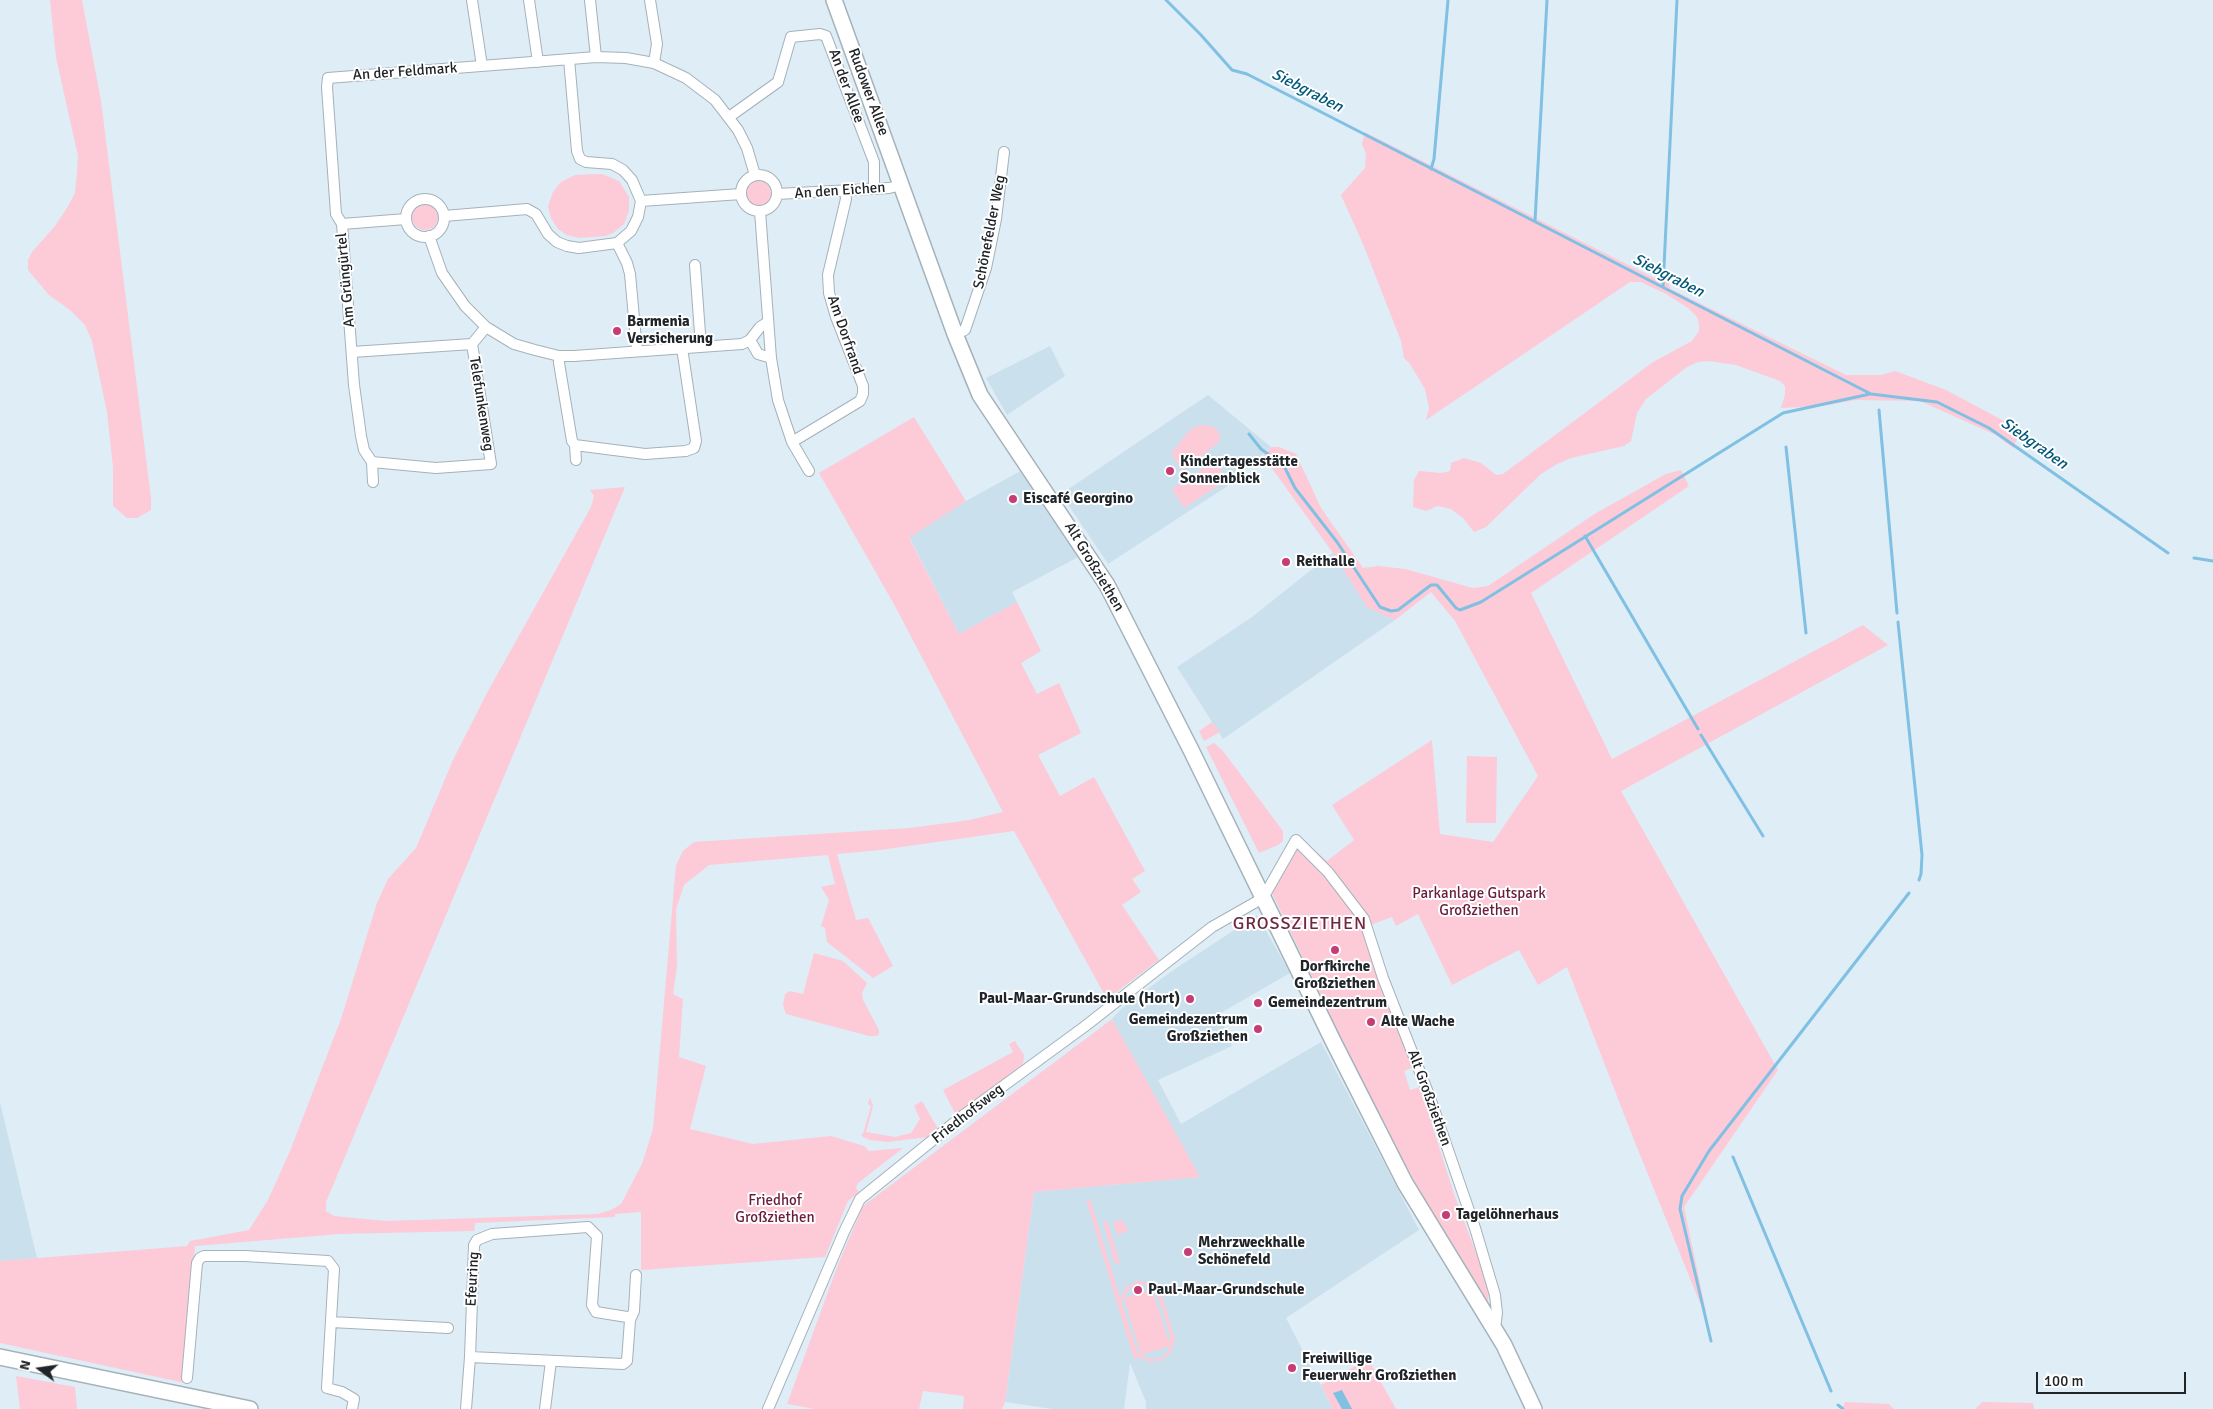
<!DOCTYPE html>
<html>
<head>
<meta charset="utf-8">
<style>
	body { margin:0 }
	#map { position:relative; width:2213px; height:1409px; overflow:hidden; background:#dfedf6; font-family:Signika,sans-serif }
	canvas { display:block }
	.north { position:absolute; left:15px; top:1344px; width:50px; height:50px; -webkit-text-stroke:4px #fff; paint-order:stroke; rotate:284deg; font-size:14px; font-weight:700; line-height:20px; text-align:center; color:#202529 }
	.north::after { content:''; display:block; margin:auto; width:18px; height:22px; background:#202529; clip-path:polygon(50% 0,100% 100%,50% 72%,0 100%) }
	.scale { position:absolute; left:2036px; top:1372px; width:150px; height:22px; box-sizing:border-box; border:2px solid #202529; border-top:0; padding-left:6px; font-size:15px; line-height:18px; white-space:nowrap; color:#202529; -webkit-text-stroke:4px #fff; paint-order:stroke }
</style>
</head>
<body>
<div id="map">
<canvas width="2213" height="1409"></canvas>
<div class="north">N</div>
<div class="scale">100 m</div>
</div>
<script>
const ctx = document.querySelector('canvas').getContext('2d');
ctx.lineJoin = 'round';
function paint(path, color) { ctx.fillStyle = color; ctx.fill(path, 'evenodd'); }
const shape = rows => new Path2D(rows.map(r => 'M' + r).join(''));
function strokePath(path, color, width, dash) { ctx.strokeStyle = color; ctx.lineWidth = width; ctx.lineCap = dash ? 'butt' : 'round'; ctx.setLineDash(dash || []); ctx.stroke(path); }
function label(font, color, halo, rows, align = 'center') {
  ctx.font = font + ' Signika,sans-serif'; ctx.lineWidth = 4; ctx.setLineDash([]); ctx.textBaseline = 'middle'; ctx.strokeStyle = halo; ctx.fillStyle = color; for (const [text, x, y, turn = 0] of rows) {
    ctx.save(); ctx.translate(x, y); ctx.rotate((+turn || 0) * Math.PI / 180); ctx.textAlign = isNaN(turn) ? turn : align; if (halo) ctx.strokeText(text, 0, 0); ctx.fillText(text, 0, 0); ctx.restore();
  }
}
paint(shape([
	[1050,346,1065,376,1007,415,986,378],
	[1208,395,1271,447,1226,487,1108,564,1061,494],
	[1024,469,1082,555,1012,592,1017,602,959,634,909,537,966,501],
	[1340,547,1391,611,1395,620,1223,739,1177,667,1252,617],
	[1257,915,1290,973,1219,1014,1232,1046,1158,1080,1181,1124,1321,1042,1419,1230,1286,1318,1333,1409,1146,1409,1146,1402,1130,1363,1124,1409,1052,1409,1005,1402,1034,1192,1199,1177,1112,1019,1121,1009,1169,973],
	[0,1102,37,1258,0,1261]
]), '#cbe0ed');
paint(shape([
	[50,0,82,0,101,101,151,498,151,510,137,518,127,518,113,506,113,467,107,412,92,341,85,325,70,310,49,295,28,270,28,260,32,252,55,226,67,208,75,193,77,173,78,156,56,57],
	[1365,132,1654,278,1663,274,1671,289,1846,375,1881,375,1895,371,1946,390,2021,430,2013,448,1996,435,1920,401,1856,400,1822,406,1781,408,1785,395,1785,386,1780,381,1736,365,1709,361,1698,362,1687,367,1646,399,1637,413,1631,441,1624,446,1571,458,1557,464,1541,474,1486,527,1474,532,1463,518,1451,509,1437,506,1426,511,1413,507,1414,480,1419,471,1441,473,1450,471,1451,463,1464,458,1481,463,1496,475,1503,474,1653,362,1692,341,1699,331,1699,324,1697,317,1688,308,1666,294,1641,282,1630,282,1426,420,1429,408,1425,389,1410,364,1404,358,1401,341,1363,244,1341,195,1365,168,1366,154,1362,144],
	[602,174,619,181,629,197,629,211,624,224,613,233,605,236,579,238,567,235,558,229,551,218,548,206,553,192,561,182,575,175],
	'745 193a13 13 0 1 1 26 0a13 13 0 1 1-26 0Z',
	'412 217a13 13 0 1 1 26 0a13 13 0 1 1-26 0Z',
	[914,417,966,501,909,538,959,634,1017,602,1041,651,1021,663,1037,694,1059,683,1081,733,1038,755,1060,796,1094,777,1145,871,1132,879,1141,892,1122,905,1159,960,1107,999,1014,831,880,850,837,854,856,920,868,918,893,966,873,978,827,942,825,928,821,926,829,900,821,887,835,884,828,855,709,865,684,885,676,909,677,966,673,994,683,999,679,1057,706,1066,690,1129,753,1144,831,1136,864,1146,869,1151,903,1148,858,1183,856,1188,859,1192,848,1201,825,1257,641,1270,641,1212,615,1214,615,1217,475,1223,474,1231,339,1234,195,1246,185,1383,0,1343,0,1261,187,1246,190,1241,249,1230,268,1200,290,1151,341,1019,377,903,388,879,416,848,453,760,488,691,591,507,594,496,590,490,625,487,326,1202,326,1211,334,1216,386,1221,598,1214,611,1210,621,1204,642,1164,653,1129,676,865,683,851,694,842,910,828,970,820,1003,812,895,606,819,473],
	[1205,425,1216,428,1220,436,1219,442,1183,471,1171,454,1188,432,1197,426],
	[1271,447,1279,447,1296,454,1321,508,1363,568,1378,566,1405,569,1473,588,1488,586,1596,513,1666,474,1681,470,1689,486,1531,593,1612,759,1863,625,1888,645,1621,791,1778,1070,1684,1207,1706,1312,1700,1303,1634,1140,1567,967,1538,985,1519,950,1452,985,1418,914,1396,926,1392,917,1373,924,1364,936,1414,1067,1404,1071,1410,1090,1420,1087,1454,1194,1479,1261,1489,1294,1488,1300,1486,1301,1464,1270,1382,1123,1272,893,1303,840,1327,861,1354,840,1332,805,1432,740,1440,834,1493,842,1538,776,1455,621,1431,592,1395,620,1367,607,1333,553,1263,456],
	[1215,461,1227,480,1184,508,1172,489],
	[1212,722,1220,732,1204,741,1199,731],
	[1214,743,1223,751,1283,831,1283,841,1278,845,1259,853,1206,747],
	[1467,756,1497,757,1496,823,1466,823],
	[814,953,843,961,867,983,862,993,863,1000,879,1030,879,1034,876,1036,869,1036,786,1014,783,1005,785,994,790,991,803,994],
	[1112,1019,1200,1177,1034,1192,1005,1402,1002,1409,963,1409,964,1396,923,1391,919,1409,815,1409,787,1404,839,1262,863,1206],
	[1015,1041,1024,1055,1023,1064,956,1115,943,1090,1013,1052,1009,1044],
	[870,1097,873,1106,866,1132,895,1137,911,1133,920,1119,914,1106,922,1101,938,1129,928,1137,888,1142,870,1140,863,1137,861,1134,863,1134,871,1106,868,1104],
	[1090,1199,1120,1298,1126,1287,1138,1281,1150,1283,1155,1286,1162,1296,1175,1339,1172,1351,1162,1360,1150,1362,1138,1357,1134,1359,1086,1200],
	[1143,1284,1157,1293,1170,1335,1168,1351,1161,1358,1155,1359,1145,1358,1137,1351,1122,1303,1123,1298,1129,1289],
	[1121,1219,1129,1230,1118,1235,1113,1224],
	[1107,1221,1120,1263,1115,1264,1103,1222],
	[1152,1289,1170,1346,1141,1355,1124,1298],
	[1368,1359,1396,1409,1333,1409,1321,1385],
	[16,1376,75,1387,77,1409,20,1409],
	[1845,1402,1889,1404,1894,1409,1842,1409],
	[1982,1402,2033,1403,2034,1409,1975,1409]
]), '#fdcad8');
paint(shape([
	[1342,1390,1352,1409,1342,1409,1333,1393]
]), '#7fc0e3');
strokePath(shape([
	[1166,0,1201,35,1232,70,1247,74,1871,394,1937,402,1989,428,2168,553],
	[1431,169,1434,159,1448,0],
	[1535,221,1547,0],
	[1663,287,1677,0],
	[1879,410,1897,613],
	[1249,434,1261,449,1284,466,1295,488,1337,542,1380,607,1391,611,1398,610,1431,585,1437,585,1456,608,1460,610,1481,602,1783,413,1870,394],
	[1786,447,1806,633],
	[1585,536,1698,729],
	[2194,558,2213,561],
	[1898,622,1922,855,1921,874,1919,880],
	[1701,735,1763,836],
	[1733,1157,1831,1391],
	[1711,1341,1680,1209,1682,1196,1709,1151,1909,893],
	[1838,1405,1843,1409]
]), '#7fc0e3', 3);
const street = shape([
	[472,0,482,66],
	[529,0,538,62],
	[590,0,596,57],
	[650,0,657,44,654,63],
	[729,117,778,82,791,37,820,34,826,36,874,162,874,188],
	'741 193a18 18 0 1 1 36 0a18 18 0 1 1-36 0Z',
	[777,194,889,188,902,185],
	'406 218a19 19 0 1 1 38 0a19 19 0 1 1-38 0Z',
	[641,201,741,194],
	[760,211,771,358,778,400,792,442,809,471],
	[444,216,527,209,536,214,548,234,557,242,567,246,579,248,617,243,631,231,638,217,641,201,632,180,623,170,612,164,586,162,580,159,577,151,569,59],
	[342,224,406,219],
	[429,236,442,273,465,306,486,327,514,344,535,350,559,356,574,356,742,344,750,340,760,327,768,322],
	[617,243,627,263,630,274,637,351],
	[695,265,701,347],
	[955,334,965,330,986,268,996,219,1004,152],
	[750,340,758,354,771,358],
	[352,352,472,344],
	[559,356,559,363,572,441,575,445,645,454,686,451,694,448,696,441,682,348],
	[792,442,860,401,863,394,863,386,836,317,829,293,828,275,846,199,845,190],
	[575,445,576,460],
	[372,462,436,468,491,464,472,344,486,327],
	[373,482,372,462,364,450,361,436,354,385,342,224,336,214,327,87,328,78,596,57,626,58,654,63,686,78,715,100,738,130,747,148,755,175],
	[588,1227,597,1236,592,1305,596,1312,627,1317,630,1320,627,1361,623,1364,470,1357,474,1245,477,1240,492,1234,588,1227],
	[630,1320,634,1311,636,1275],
	[331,1322,448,1328],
	[187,1378,197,1263,200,1258,204,1256,245,1256,328,1261,334,1269,327,1388,342,1392,354,1399,352,1409],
	[466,1409,470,1357],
	[545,1409,551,1361],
	[768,1409,844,1232,860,1199,965,1114,1084,1027,1212,927,1263,898,1296,840,1328,872,1364,919,1383,978,1429,1095,1475,1228,1495,1295,1497,1313,1495,1329]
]);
const secondary = shape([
	[834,0,955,334,980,395,1107,585,1191,750,1334,1043,1405,1183,1504,1345,1534,1409],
	[0,1357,250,1409]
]);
strokePath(street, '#a4b2ba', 12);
strokePath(secondary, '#a4b2ba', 18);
strokePath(street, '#fff', 10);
strokePath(secondary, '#fff', 15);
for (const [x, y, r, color] of [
	[617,331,5,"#c63c74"],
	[1170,471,5,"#c63c74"],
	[1013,499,5,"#c63c74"],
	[1286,562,5,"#c63c74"],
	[1335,950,5,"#c63c74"],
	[1190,999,5,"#c63c74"],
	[1258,1003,5,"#c63c74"],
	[1371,1022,5,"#c63c74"],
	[1258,1029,5,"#c63c74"],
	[1446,1215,5,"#c63c74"],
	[1188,1252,5,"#c63c74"],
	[1138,1290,5,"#c63c74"],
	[1292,1368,5,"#c63c74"]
]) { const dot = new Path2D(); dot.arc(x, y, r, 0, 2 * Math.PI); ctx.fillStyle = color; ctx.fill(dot); strokePath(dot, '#fff', 2); }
label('15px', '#202529', '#fff', [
	["An der Feldmark",405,72,-4],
	["An der Allee",846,86,70],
	["Rudower Allee",868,92,70],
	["An den Eichen",840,191,-4],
	["Schönefelder Weg",990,232,-79],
	["Am Grüngürtel",346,280,-95],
	["Am Dorfrand",845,335,71],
	["Telefunkenweg",481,404,81],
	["Alt Großziethen",1094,567,59],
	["Alt Großziethen",1429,1098,70],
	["Friedhofsweg",968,1114,-38],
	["Efeuring",473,1279,-87]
]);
label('bold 15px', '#202529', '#fff', [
	["Barmenia",627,322],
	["Versicherung",627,339],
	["Kindertagesstätte",1180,462],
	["Sonnenblick",1180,479],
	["Eiscafé Georgino",1023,499],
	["Reithalle",1296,562],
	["Dorfkirche",1335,967,"center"],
	["Großziethen",1335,984,"center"],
	["Paul-Maar-Grundschule (Hort)",1180,999,"right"],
	["Gemeindezentrum",1268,1003],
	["Gemeindezentrum",1248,1020,"right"],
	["Großziethen",1248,1037,"right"],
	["Alte Wache",1381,1022],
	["Tagelöhnerhaus",1456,1215],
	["Mehrzweckhalle",1198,1243],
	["Schönefeld",1198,1260],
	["Paul-Maar-Grundschule",1148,1290],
	["Freiwillige",1302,1359],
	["Feuerwehr Großziethen",1302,1376]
], 'left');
label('15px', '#691c3b', '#fff', [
	["Parkanlage Gutspark",1479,894],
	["Großziethen",1479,911],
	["Friedhof",775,1201],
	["Großziethen",775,1218]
]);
label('italic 16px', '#00587a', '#fff', [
	["Siebgraben",1307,91,27],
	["Siebgraben",1668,276,27],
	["Siebgraben",2034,444,35]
]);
ctx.letterSpacing = '1px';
label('18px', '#6d2942', '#fff', [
	["GROSSZIETHEN",1300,924]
]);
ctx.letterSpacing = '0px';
</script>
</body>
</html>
